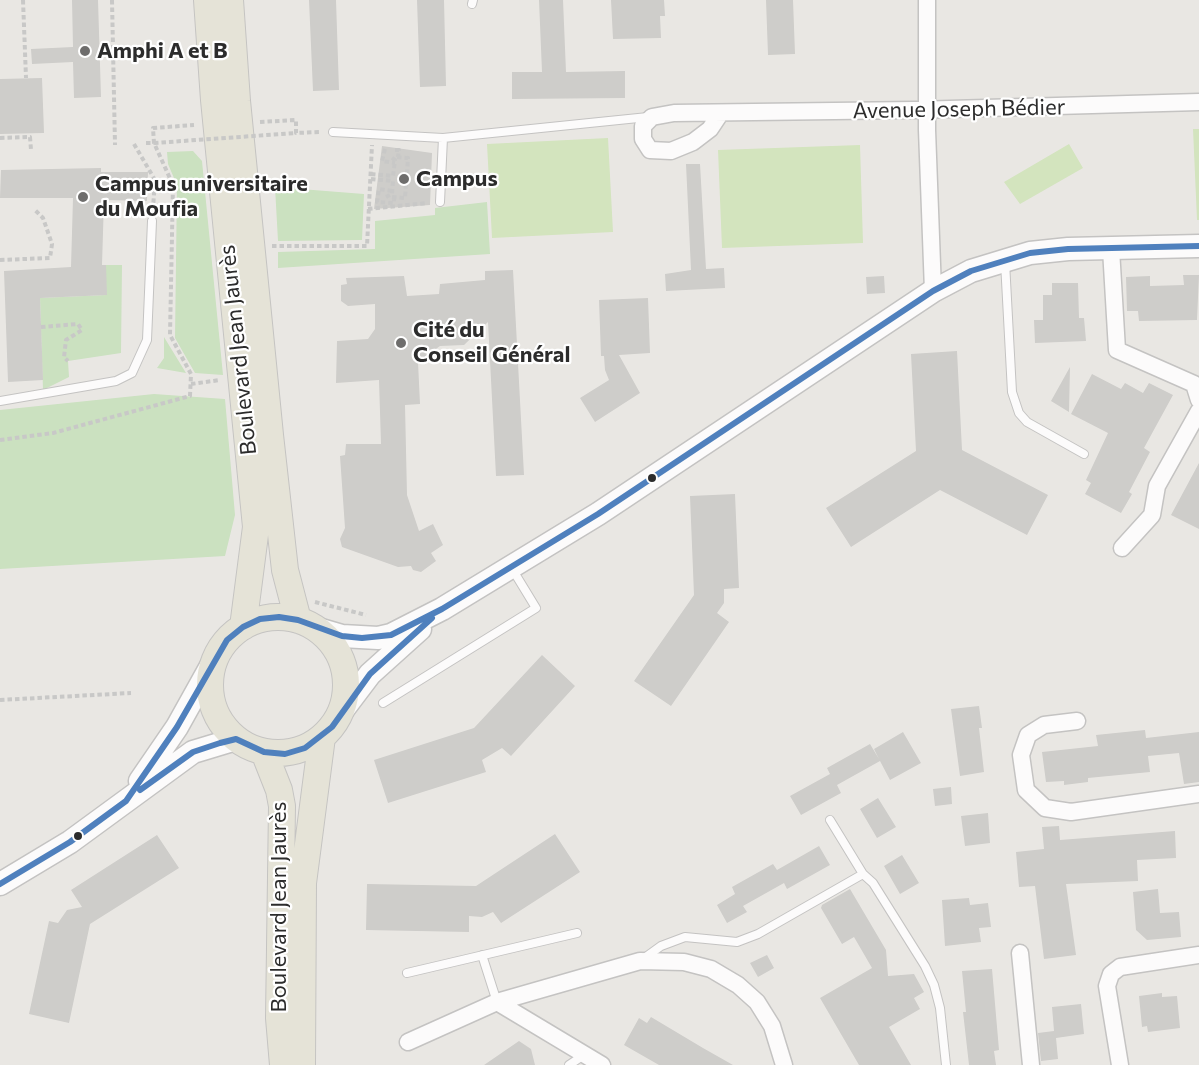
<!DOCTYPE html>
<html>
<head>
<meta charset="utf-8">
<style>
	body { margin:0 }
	canvas { display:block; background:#e9e7e3 }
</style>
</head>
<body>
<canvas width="1199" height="1065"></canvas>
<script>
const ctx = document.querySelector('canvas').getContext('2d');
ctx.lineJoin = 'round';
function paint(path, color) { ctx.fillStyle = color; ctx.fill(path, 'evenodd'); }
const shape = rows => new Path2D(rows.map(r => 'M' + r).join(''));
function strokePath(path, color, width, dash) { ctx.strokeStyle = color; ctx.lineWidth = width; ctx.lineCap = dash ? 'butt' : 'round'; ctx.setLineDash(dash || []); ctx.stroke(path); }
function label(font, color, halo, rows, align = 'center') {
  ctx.font = font + ' Commissioner,sans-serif'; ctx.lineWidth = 4.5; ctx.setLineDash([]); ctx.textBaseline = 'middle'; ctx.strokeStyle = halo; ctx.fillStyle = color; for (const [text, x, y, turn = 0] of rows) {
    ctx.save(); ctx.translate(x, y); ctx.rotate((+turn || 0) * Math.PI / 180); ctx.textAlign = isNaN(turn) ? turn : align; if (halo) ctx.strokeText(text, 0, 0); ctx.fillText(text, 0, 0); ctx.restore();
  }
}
paint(shape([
	[193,151,202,161,223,375,195,373,175,338,177,185,168,164,167,152],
	[275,187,364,194,362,240,278,241],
	[487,202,490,254,278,268,278,252,375,249,375,221,435,215,435,208],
	[106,265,122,265,121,353,68,361,69,377,43,390,40,298,106,295],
	[164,337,186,373,157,368,164,358],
	[154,394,225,399,235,515,225,556,0,569,0,410]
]), '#cbe1c0');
paint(shape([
	[1193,129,1199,129,1199,220,1197,220],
	[608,138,613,232,492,238,487,144],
	[1069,144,1083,168,1020,204,1004,182],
	[860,145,863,243,722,248,718,150]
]), '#d3e4be');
paint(shape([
	[72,0,98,0,101,97,74,98,73,62,32,64,31,49,73,47],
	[309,0,336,0,339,90,313,91],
	[417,0,444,0,446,86,420,87],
	[539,0,563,0,566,72,625,71,625,98,512,99,512,72,542,72],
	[611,0,664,0,665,16,660,16,661,38,613,39],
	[766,0,793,0,795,54,768,55],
	[42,78,44,133,0,134,0,79],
	[382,146,432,153,430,205,374,209],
	[686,164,700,164,706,269,724,268,725,288,666,291,665,274,691,270],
	[101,168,101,172,148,172,147,201,104,200,102,265,106,265,107,295,40,298,43,380,8,382,4,271,71,267,73,198,0,198,1,170],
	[513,270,524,475,496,476,488,322,464,345,440,346,418,362,420,404,405,405,407,495,419,531,433,524,443,545,431,553,436,561,421,572,413,570,411,566,398,567,342,547,340,539,345,528,340,456,345,455,346,444,381,444,379,380,336,383,337,341,368,339,375,329,375,304,348,306,341,301,341,285,347,284,346,278,404,276,407,296,439,294,440,284,485,280,485,271],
	[1183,275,1199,275,1197,320,1139,321,1138,311,1127,311,1126,277,1150,276,1150,286,1184,285],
	[884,276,885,293,867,294,866,277],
	[1052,283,1078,283,1079,318,1084,318,1086,341,1035,343,1034,320,1043,320,1043,295,1052,295],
	[648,298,650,353,619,355,640,393,595,422,580,398,609,380,605,370,604,356,601,356,599,300],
	[957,351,962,450,1048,495,1027,535,940,490,851,547,826,508,916,451,911,354],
	[1070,367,1069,412,1051,401],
	[1092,374,1121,389,1125,383,1143,393,1149,383,1173,395,1144,448,1150,452,1129,492,1132,494,1121,513,1085,494,1091,483,1086,480,1108,433,1071,414],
	[1199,463,1199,529,1171,515],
	[735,494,739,588,724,589,724,603,717,613,729,622,671,706,634,681,694,595,690,496],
	[542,655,575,686,511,756,502,748,482,760,486,772,388,803,374,760,474,728],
	[979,706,982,728,979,728,984,772,960,776,951,709],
	[1145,730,1146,738,1199,732,1199,782,1184,784,1179,753,1148,756,1150,772,1088,778,1088,782,1064,785,1064,781,1046,782,1042,752,1098,746,1096,735],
	[903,732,921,763,890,780,880,761,837,785,841,793,801,815,790,796,830,774,827,768,870,744,879,759,874,749],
	[951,787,952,804,935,806,933,789],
	[878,798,896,827,877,838,860,809],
	[988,813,990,843,965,846,961,816],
	[1059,826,1060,840,1175,831,1176,858,1137,860,1138,881,1066,884,1076,955,1044,959,1035,886,1019,887,1016,852,1044,849,1042,827],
	[555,834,580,872,501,923,493,912,482,917,469,916,469,932,366,930,367,884,476,886],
	[157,835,179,868,90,924,69,1023,29,1014,49,921,58,923,67,910,82,907,71,890],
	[819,846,830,865,787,889,784,883,743,906,747,912,727,923,717,905,735,894,732,887,773,864,777,870],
	[902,855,919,883,900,894,884,866],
	[850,889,886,950,888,976,914,974,924,992,914,998,920,1009,889,1027,911,1065,859,1065,820,998,872,968,854,937,842,944,821,908,822,905],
	[1158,889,1160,913,1179,912,1181,937,1147,940,1136,930,1133,892],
	[969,898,970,905,988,903,991,927,979,928,981,942,945,946,942,900],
	[767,955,774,968,758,977,750,963],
	[992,969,999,1050,994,1051,996,1065,969,1065,963,1012,966,1012,962,971],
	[1162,993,1162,997,1177,996,1180,1028,1148,1032,1147,1026,1142,1027,1139,996],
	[1081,1004,1084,1034,1056,1038,1058,1059,1041,1061,1038,1033,1054,1031,1052,1007],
	[651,1017,703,1048,733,1065,659,1065,624,1045,639,1018,647,1023],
	[519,1041,531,1049,535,1065,484,1065]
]), '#cecdca');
const lane = shape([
	[472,4,473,0],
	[333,132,443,138,648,117],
	[440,202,443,138],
	[1005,262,1012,392,1019,413,1027,422,1084,454],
	[0,401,116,381,132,373,147,340,152,221],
	[383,703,536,608,511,567],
	[830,820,863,874,873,883,925,966,934,985,940,1008,946,1065],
	[482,955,497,1002],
	[643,959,661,946,685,937,737,942,758,934,863,874],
	[407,973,577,933],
	[569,1065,584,1055]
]);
const street = shape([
	[927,0,927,130,933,291],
	[720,114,710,129,693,142,671,151,650,150,643,139,643,126,652,117,674,113,914,110,1199,102],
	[1111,249,1117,350,1194,384,1199,400],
	[1122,548,1152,515,1157,486,1199,411],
	[1077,721,1044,725,1028,735,1021,755,1026,790,1045,808,1071,812,1199,794],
	[1020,953,1031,1065],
	[497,1002,602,1065],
	[408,1042,497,1002,640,961,684,962,711,969,738,985,757,1002,772,1026,784,1065],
	[1120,1065,1107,986,1111,974,1120,967,1199,955]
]);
const secondary = shape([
	[318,629,342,636,378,638,391,635,442,609,598,514,933,291,971,271,1030,253,1068,249,1199,246],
	[339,715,370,674,420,629],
	[140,781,177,727,216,657],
	[0,884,70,842,193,752,236,739]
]);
const primary = shape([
	[207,0,214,100,256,527,243,627],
	[230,0,237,101,270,435,285,570,298,620],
	'210 685a68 68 0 1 1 136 0a68 68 0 1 1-136 0Z',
	[264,752,279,790,282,806,279,1018,283,1065],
	[302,1065,303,883,322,737]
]);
strokePath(lane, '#c4c3c2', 10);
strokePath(street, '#c4c3c2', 19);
strokePath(secondary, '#c4c3c2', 25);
strokePath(primary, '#c5c4c2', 28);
strokePath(shape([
	[23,0,26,78],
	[112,0,115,145],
	[260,122,296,120,296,133,320,132],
	[0,138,30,137,31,150],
	[146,143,154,143],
	[134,144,155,180,153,208],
	[385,149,382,161,395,163],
	[395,150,399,150,398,157],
	[397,157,408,158,407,173],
	[371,174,393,176,395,160,391,157],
	[371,179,393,181,392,194,386,197],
	[392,191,379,189,377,202,394,203,394,197],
	[392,197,405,198,406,184],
	[368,209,427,203],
	[272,246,367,246,372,145],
	[0,260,50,258,52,244,43,218,34,209],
	[41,327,78,324,82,330,66,340,64,357,68,361],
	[191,384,220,380],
	[0,440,53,433,190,396,191,374,170,335,173,185,154,143,153,128,194,125],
	[315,602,366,615],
	[0,700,131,693]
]), '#c8c8c7', 4, [4.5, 3]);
strokePath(lane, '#fcfbfb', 8);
strokePath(street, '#fcfbfb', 16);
strokePath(secondary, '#fcfbfb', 22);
strokePath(primary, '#e5e3d7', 26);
strokePath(shape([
	[154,143,296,133]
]), '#c8c8c7', 4, [4.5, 3]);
strokePath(shape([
	[140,790,193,752,220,743,236,739,264,752,285,754,305,748,332,727,370,674,432,618],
	[0,884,70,842,126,801,177,727,227,640,243,627,260,619,279,617,298,620,342,636,362,638,391,635,442,609,598,514,933,291,971,271,1030,253,1068,249,1199,246]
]), '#4f80bd', 6);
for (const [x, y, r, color] of [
	[85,51,6,"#6e6d6c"],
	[404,179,6,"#6e6d6c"],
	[83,197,6,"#6e6d6c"],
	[401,343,6,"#6e6d6c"],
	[652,478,5,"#2c2c2c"],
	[78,836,5,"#2c2c2c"]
]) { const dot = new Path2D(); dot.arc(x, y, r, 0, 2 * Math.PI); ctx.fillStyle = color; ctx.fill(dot); strokePath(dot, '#fff', 2); }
label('bold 22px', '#2c2c2c', '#fff', [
	["Amphi A et B",97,51],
	["Campus",416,179],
	["Campus universitaire",95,184],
	["du Moufia",95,209],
	["Cité du",413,330],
	["Conseil Général",413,355]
], 'left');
label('22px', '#2c2c2c', '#fff', [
	["Avenue Joseph Bédier",959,109,-1],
	["Boulevard Jean Jaurès",238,350,-96],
	["Boulevard Jean Jaurès",279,907,-90]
]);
</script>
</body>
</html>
